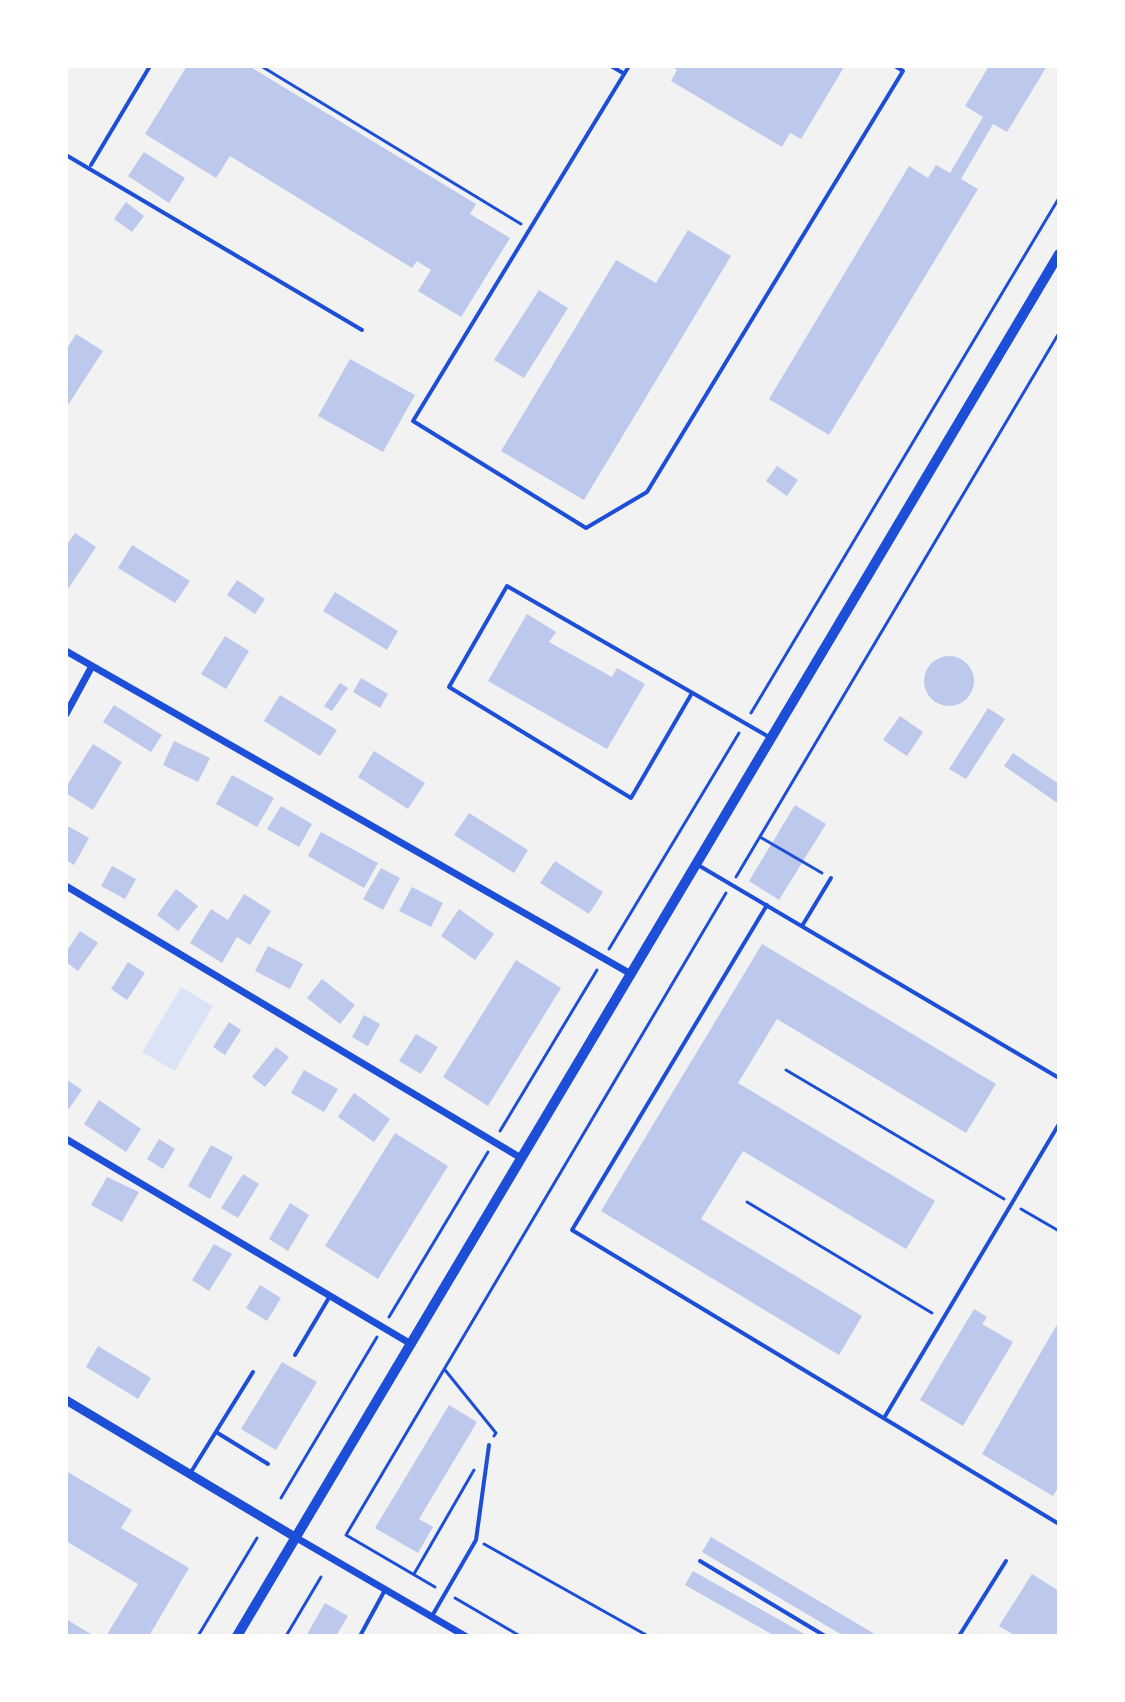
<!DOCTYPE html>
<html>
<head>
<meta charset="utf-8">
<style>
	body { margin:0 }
	#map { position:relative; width:1125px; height:1702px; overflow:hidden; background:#f2f2f2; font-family:"Open Sans",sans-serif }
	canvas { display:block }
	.frame { position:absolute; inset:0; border:68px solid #fff; pointer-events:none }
</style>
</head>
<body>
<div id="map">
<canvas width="1125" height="1702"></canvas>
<div class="frame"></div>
</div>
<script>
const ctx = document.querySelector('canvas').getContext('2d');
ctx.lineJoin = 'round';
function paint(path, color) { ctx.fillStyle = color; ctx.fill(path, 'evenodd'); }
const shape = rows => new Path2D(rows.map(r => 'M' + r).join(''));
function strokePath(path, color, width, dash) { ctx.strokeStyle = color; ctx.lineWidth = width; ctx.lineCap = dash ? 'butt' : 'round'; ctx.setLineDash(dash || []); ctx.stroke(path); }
paint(shape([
	[181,987,213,1006,175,1071,142,1052]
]), '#dbe4f7');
paint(shape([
	[187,66,249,66,476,204,470,214,510,238,461,317,418,291,431,270,417,261,412,268,230,156,216,178,145,134],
	[671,66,843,66,844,67,801,139,790,133,782,147,671,81,677,70],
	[989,66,1047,66,1007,132,993,124,961,179,978,189,829,435,769,399,909,166,928,178,936,165,950,173,983,117,965,106],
	[144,152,185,178,169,203,128,176],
	[126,202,144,216,132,232,114,219],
	[688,230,731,256,584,500,501,451,616,260,656,283],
	[539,290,568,308,524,378,494,360],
	[76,334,103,351,66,408,66,350],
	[350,359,415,395,383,452,318,416],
	[777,466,798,480,787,496,766,481],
	[75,533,96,547,66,592,66,546],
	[132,545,190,581,175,603,118,568],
	[237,580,265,599,255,614,227,595],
	[335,592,398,631,387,650,323,611],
	[527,614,556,632,549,642,612,677,617,668,645,684,607,749,488,681],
	[225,636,249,651,226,689,201,674],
	'924 681a25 25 0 1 1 50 0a25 25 0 1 1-50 0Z',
	[361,678,388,694,380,708,353,692],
	[340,683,348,688,332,711,324,706],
	[280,695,337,730,320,756,264,721],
	[114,705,162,735,151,752,103,722],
	[988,708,1005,719,966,779,949,769],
	[900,716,923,732,907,756,883,740],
	[174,741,210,758,198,782,163,765],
	[93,744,122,762,93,810,66,793,66,787],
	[374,751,425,783,408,809,358,777],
	[1013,753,1059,784,1059,804,1004,766],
	[232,775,274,798,257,827,216,804],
	[795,805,826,824,779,900,749,881],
	[281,806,312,824,299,847,267,829],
	[469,813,528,850,514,873,454,835],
	[66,825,89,838,74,865,66,860],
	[321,832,378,863,364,888,308,856],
	[555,861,603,892,589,914,540,883],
	[112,866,136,879,125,899,101,886],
	[381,868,400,878,383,910,363,899],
	[412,887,443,903,431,927,399,911],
	[176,889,198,906,178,931,157,915],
	[244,894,271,911,250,945,237,937,222,963,190,943,211,909,228,920],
	[459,909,494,934,475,960,441,936],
	[80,931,98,943,78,971,66,962,66,952],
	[762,944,996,1084,966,1133,777,1019,738,1083,935,1201,906,1249,743,1151,701,1219,862,1316,839,1355,601,1211],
	[268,946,303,964,290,989,255,971],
	[516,960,561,988,488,1106,443,1077],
	[128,962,145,973,127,1000,111,989],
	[322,979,355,1005,340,1024,307,998],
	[364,1015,380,1024,368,1046,352,1037],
	[229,1022,241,1030,225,1055,213,1047],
	[416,1034,438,1047,421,1074,399,1061],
	[276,1047,289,1057,265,1087,252,1077],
	[304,1070,338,1089,324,1112,291,1093],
	[66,1079,82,1090,66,1113],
	[354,1093,390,1119,374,1142,338,1117],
	[99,1100,141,1129,126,1152,84,1124],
	[395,1133,448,1166,378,1279,325,1246],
	[159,1139,175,1149,163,1169,147,1159],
	[211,1145,233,1157,210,1199,188,1186],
	[243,1174,259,1184,238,1218,221,1208],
	[107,1177,139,1192,122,1222,91,1205],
	[290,1203,309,1215,288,1251,269,1239],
	[214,1244,232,1254,209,1291,192,1280],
	[260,1285,281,1298,267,1321,246,1308],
	[974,1309,987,1317,982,1324,1013,1342,963,1426,920,1400],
	[1059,1321,1059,1486,1053,1496,982,1454],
	[98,1346,151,1378,138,1399,86,1367],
	[282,1362,317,1382,276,1450,241,1429],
	[449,1405,477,1422,419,1519,433,1527,418,1553,375,1528],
	[66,1471,132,1510,121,1528,189,1568,149,1636,106,1636,138,1584,66,1541],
	[711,1537,878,1636,844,1636,702,1552],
	[693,1571,808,1636,775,1636,685,1585],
	[1032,1574,1059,1591,1059,1636,1016,1636,999,1626],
	[325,1603,348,1616,336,1636,306,1636],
	[66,1619,94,1636,66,1636]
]), '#bdc9ec');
strokePath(shape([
	[261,66,521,224],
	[751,713,1059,198],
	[760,837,822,873],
	[736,877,1059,333],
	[609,949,739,733],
	[786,1070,1004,1199],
	[500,1131,597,970],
	[747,1202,932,1313],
	[1021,1209,1059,1231],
	[389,1317,488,1152],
	[445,1370,496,1433,494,1436],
	[281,1498,377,1337],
	[484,1544,648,1636],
	[414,1574,474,1470],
	[435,1587,346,1535,726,893],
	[455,1598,520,1636],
	[198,1636,257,1538],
	[286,1636,321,1577]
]), '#1d4ed8', 3);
strokePath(shape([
	[611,66,623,73],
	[629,66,413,421,586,528,647,492,903,71,895,66],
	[66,155,362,330],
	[91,165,150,66],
	[692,693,631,798,449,687,507,586,769,737],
	[698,865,1059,1078],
	[767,905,572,1230,1059,1524],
	[802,926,831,878],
	[295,1355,330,1296],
	[884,1418,1059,1124],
	[216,1432,268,1464],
	[191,1472,253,1372],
	[700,1561,825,1636],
	[432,1616,476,1540,489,1445],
	[360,1636,385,1590],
	[959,1636,1006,1561]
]), '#1d4ed8', 4);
strokePath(shape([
	[66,651,631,974],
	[66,714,92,666],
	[66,886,521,1158],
	[66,1139,411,1344],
	[295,1537,465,1636]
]), '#1d4ed8', 7);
strokePath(shape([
	[66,1400,295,1537]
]), '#1d4ed8', 9);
strokePath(shape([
	[237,1636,1059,254]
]), '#1d4ed8', 10);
</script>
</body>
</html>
